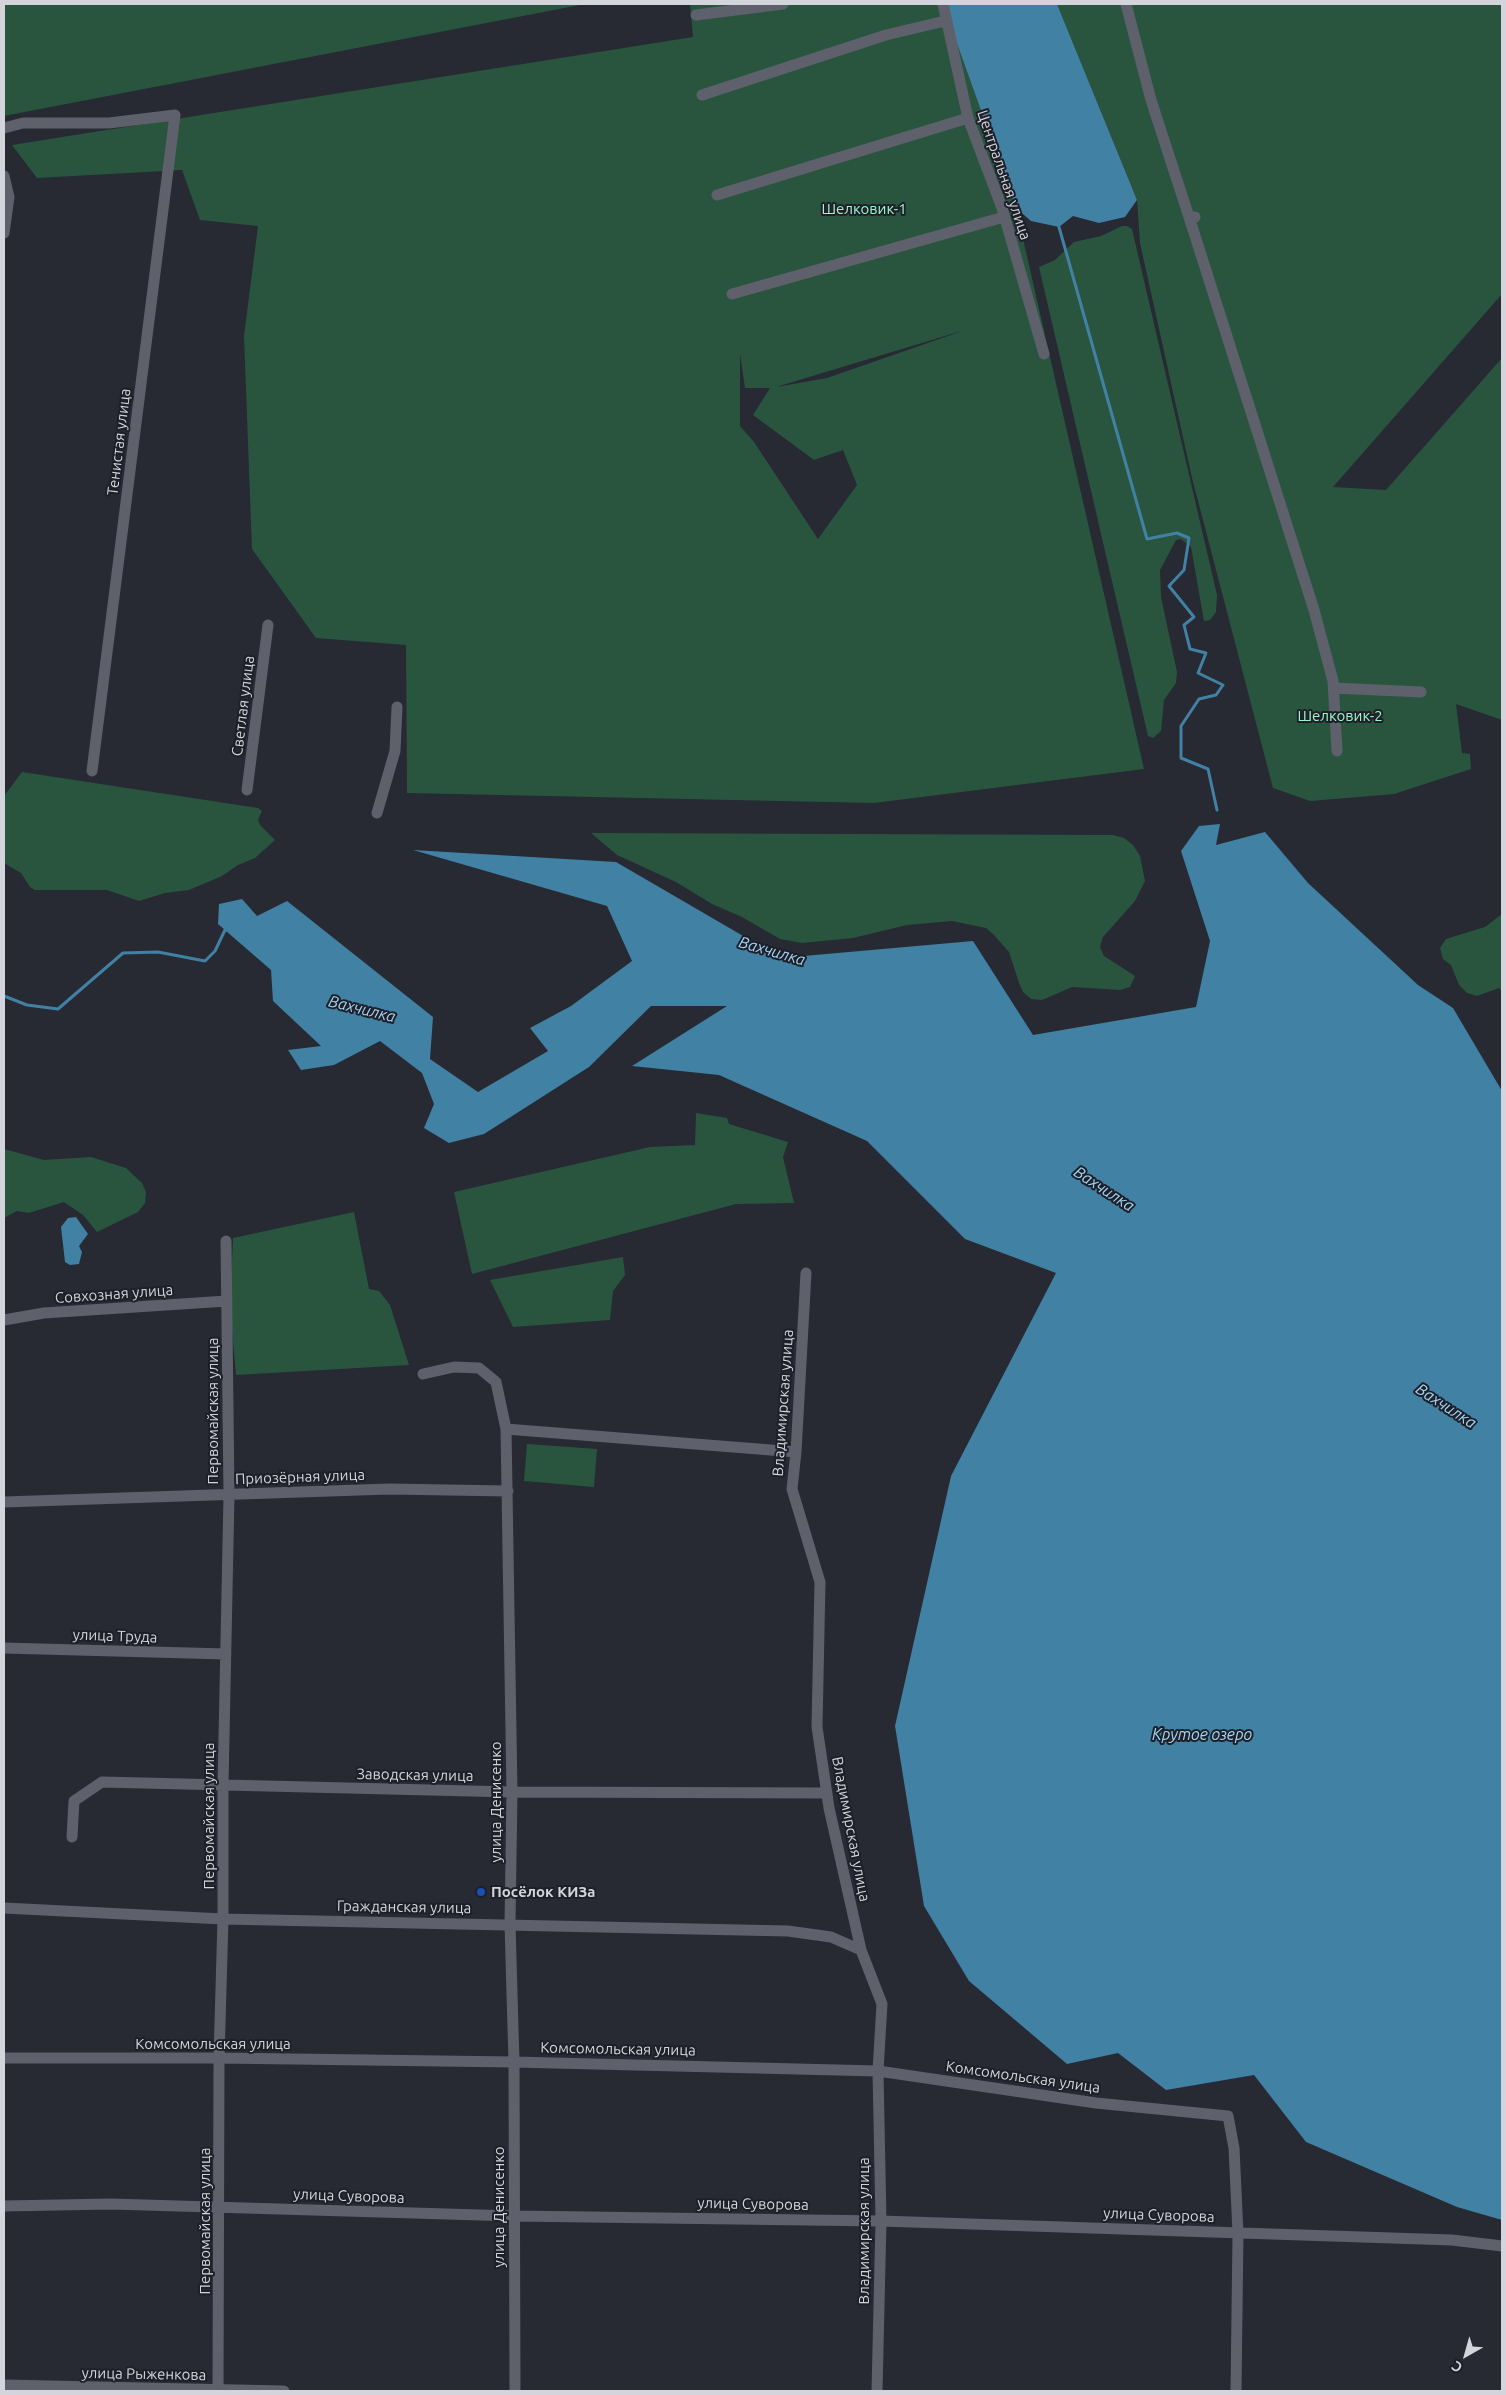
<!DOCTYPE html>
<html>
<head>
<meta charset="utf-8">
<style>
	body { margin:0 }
	#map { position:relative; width:1506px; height:2395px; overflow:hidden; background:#272933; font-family:Ubuntu,sans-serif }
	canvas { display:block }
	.frame { position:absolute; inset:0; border:5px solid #d4d5dc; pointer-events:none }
	.north { position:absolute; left:1441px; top:2330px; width:50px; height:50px; -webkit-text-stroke:4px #1d1f29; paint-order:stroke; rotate:218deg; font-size:14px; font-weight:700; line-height:20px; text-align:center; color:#d4d5dc }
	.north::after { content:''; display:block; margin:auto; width:18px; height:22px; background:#d4d5dc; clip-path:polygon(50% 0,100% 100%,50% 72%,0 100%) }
</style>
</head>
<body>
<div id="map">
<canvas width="1506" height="2395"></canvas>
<div class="frame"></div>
<div class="north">С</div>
</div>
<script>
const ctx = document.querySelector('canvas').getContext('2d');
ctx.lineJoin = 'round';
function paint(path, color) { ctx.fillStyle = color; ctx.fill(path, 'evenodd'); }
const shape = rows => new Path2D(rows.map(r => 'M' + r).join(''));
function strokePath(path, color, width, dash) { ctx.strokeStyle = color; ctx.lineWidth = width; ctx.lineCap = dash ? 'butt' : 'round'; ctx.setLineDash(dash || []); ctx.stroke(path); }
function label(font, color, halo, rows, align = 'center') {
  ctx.font = font + ' Ubuntu,sans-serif'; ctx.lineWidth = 4; ctx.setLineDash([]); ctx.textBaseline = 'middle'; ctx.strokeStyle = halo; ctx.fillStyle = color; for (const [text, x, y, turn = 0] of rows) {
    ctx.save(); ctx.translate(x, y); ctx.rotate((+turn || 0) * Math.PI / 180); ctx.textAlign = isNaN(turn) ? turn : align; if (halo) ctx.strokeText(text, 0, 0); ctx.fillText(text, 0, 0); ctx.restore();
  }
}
paint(shape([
	[4,4,585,4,4,116],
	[690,4,945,4,946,13,1016,208,1144,769,874,803,407,793,406,645,316,638,252,549,244,336,258,226,200,220,182,170,37,178,12,145,693,37],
	[965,330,827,378,776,387],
	[740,354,745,388,770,388,753,415,814,460,843,450,857,485,818,539,754,442,740,426],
	[1057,4,1502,4,1502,294,1333,487,1386,490,1502,358,1502,720,1456,704,1462,753,1470,754,1471,769,1394,794,1310,801,1273,788,1192,478,1140,243,1137,200],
	[1122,226,1127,226,1132,229,1217,595,1216,612,1210,620,1204,621,1191,547,1181,539,1176,540,1160,570,1161,597,1177,672,1176,683,1164,700,1161,731,1153,738,1148,736,1039,267,1055,260,1074,242,1101,236],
	[22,772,258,808,262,811,258,820,260,825,275,840,255,858,238,865,222,876,189,890,165,893,139,901,107,890,35,890,30,887,21,873,4,863,4,796],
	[591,833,1113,835,1124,838,1133,845,1140,856,1145,881,1135,901,1103,937,1100,947,1104,956,1135,976,1130,987,1120,990,1072,987,1042,1000,1031,999,1023,992,1019,983,1009,952,994,935,986,928,952,921,907,925,853,938,802,943,780,939,742,917,712,904,676,882,617,855],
	[1502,914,1502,991,1499,988,1477,996,1467,993,1459,985,1451,965,1443,959,1440,948,1446,939,1485,927],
	[696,1113,727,1118,729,1124,788,1142,783,1157,794,1203,736,1204,472,1274,454,1192,650,1147,695,1145],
	[4,1149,44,1160,91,1157,126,1168,142,1183,146,1192,145,1203,138,1212,97,1232,83,1215,64,1202,29,1213,17,1211,4,1218],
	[354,1212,369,1289,379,1291,390,1305,409,1365,236,1375,230,1307,233,1238],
	[623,1257,625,1275,613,1291,610,1320,513,1327,490,1280],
	[527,1444,597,1449,594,1487,524,1481]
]), '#29553f');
paint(shape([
	[945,4,1057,4,1137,200,1125,217,1099,223,1073,216,1059,227,1031,221,1016,208,946,13],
	[1220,824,1216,845,1265,832,1308,883,1418,985,1453,1008,1502,1091,1502,2220,1457,2207,1306,2142,1254,2075,1166,2090,1118,2053,1067,2064,969,1981,924,1906,895,1726,951,1476,1056,1273,965,1239,867,1141,719,1075,632,1066,727,1006,651,1006,589,1067,484,1134,449,1143,424,1128,434,1104,422,1073,380,1041,334,1065,301,1070,288,1050,321,1046,273,1001,271,970,218,924,219,904,242,899,257,916,287,901,433,1017,430,1059,478,1092,548,1051,530,1028,571,1006,632,961,607,906,413,850,616,862,781,958,973,941,1033,1035,1196,1007,1210,941,1181,851,1199,826],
	[76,1217,88,1234,79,1246,82,1252,79,1264,70,1265,65,1262,61,1227,68,1218]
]), '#4181a4');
strokePath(shape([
	[1059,227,1147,539,1177,533,1189,538,1184,570,1169,586,1194,617,1184,625,1190,649,1206,653,1198,673,1223,685,1216,695,1199,699,1181,726,1181,758,1208,769,1217,810],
	[4,996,27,1005,58,1009,123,953,158,952,205,961,215,951,225,930,227,930]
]), '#4181a4', 3);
strokePath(shape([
	[943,4,968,118,1002,208,1044,354],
	[1126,4,1151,100,1189,217,1195,217],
	[696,15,783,4],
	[702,95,886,35,945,21],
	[4,128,23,123,109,123,175,115,92,771],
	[4,176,9,197,4,233],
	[717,195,968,118],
	[1189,217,1314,610,1333,681,1337,751],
	[732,294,1004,217],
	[1334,688,1421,692],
	[247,790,268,625],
	[377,813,395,751,397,707],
	[806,1273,796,1452,792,1489,820,1582,817,1727,829,1808,861,1950,882,2004,878,2071,881,2221,877,2391],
	[4,1320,44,1313,227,1301],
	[423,1374,454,1367,479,1368,496,1382,506,1429,512,1792,510,1924,514,2062,515,2391],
	[506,1429,796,1452],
	[4,1502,389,1489,508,1491],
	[4,1648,226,1654],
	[72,1837,74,1801,102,1782,512,1792,827,1793],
	[4,1908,223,1919,788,1931,831,1937,861,1950],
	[4,2058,219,2058,514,2062,878,2071,1096,2103,1228,2116,1234,2148,1238,2233,1236,2391],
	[4,2206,111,2204,514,2216,881,2221,1452,2240,1502,2246],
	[4,2385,284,2391],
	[218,2391,219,2058,223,1919,223,1786,229,1495,226,1241]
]), '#5e606c', 11);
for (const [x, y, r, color] of [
	[481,1892,5,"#1a4fb4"]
]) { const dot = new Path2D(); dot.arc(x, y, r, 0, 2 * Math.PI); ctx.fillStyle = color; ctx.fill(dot); strokePath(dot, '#1d1f29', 2); }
label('15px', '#d4d5dc', '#1d1f29', [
	["Центральная улица",1004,175,71],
	["Тенистая улица",119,442,-83],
	["Светлая улица",243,706,-83],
	["Совхозная улица",114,1294,-4],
	["Владимирская улица",783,1403,-86],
	["Первомайская улица",213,1411,-90],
	["Приозёрная улица",300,1477,-2],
	["улица Труда",115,1636,2],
	["Заводская улица",415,1775,1],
	["улица Денисенко",496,1802,-90],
	["Первомайская улица",209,1816,-90],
	["Владимирская улица",851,1829,79],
	["Гражданская улица",404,1907,1],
	["Комсомольская улица",213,2044],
	["Комсомольская улица",618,2049,1],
	["Комсомольская улица",1023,2077,8],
	["улица Суворова",349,2196,2],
	["улица Суворова",753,2204,1],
	["улица Денисенко",499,2207,-90],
	["улица Суворова",1159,2215,2],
	["Первомайская улица",205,2221,-90],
	["Владимирская улица",864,2231,-90],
	["улица Рыженкова",144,2374,1]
]);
label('15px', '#9af9c7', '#1d1f29', [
	["Шелковик-1",864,209],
	["Шелковик-2",1340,716]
]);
label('bold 15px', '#d4d5dc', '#1d1f29', [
	["Посёлок КИЗа",491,1892]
], 'left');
label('italic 16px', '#a2d6f5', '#1d1f29', [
	["Вахчилка",772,951,16],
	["Вахчилка",362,1009,14],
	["Вахчилка",1104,1189,33],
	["Вахчилка",1446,1406,33],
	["Крутое озеро",1202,1735]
]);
</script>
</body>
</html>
